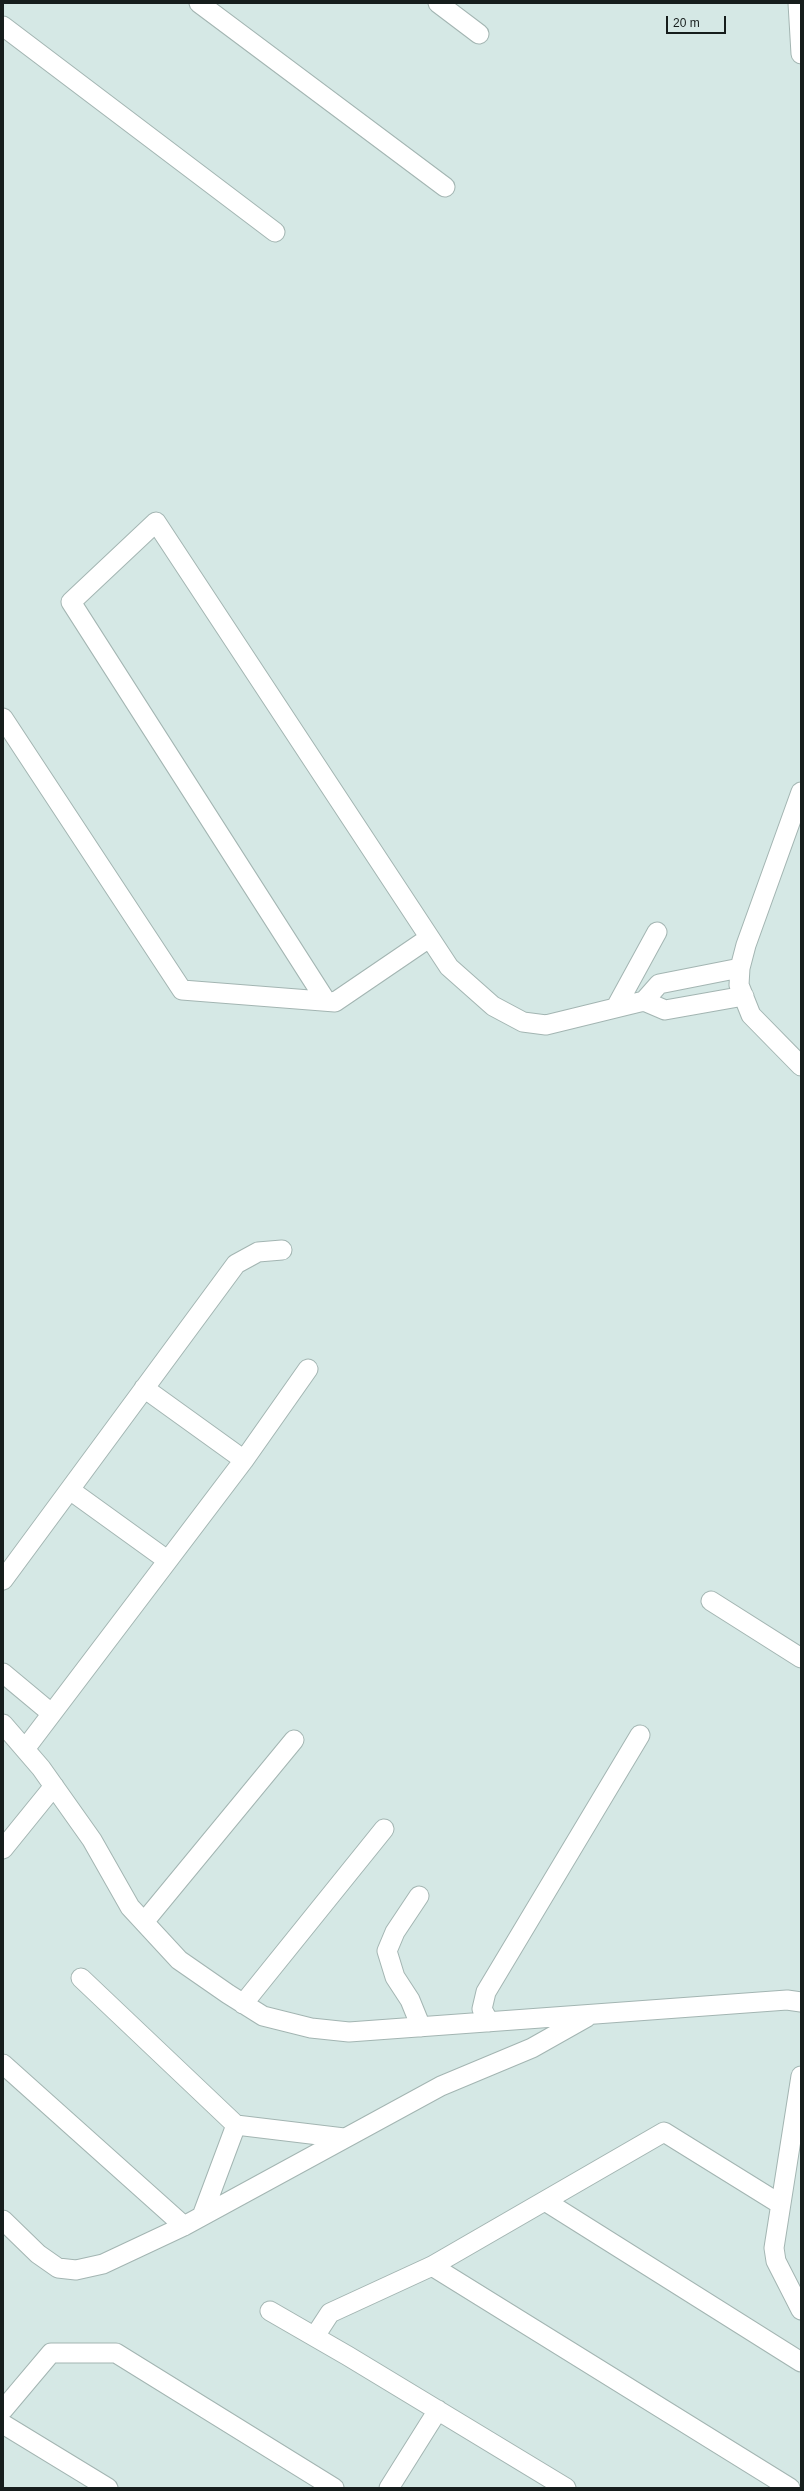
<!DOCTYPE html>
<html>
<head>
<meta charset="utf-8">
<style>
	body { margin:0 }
	#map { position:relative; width:804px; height:2491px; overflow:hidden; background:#d5e8e5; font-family:Helvetica,sans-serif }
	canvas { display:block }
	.frame { position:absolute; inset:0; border:4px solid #161d1c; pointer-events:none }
	.scale { position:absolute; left:666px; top:16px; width:60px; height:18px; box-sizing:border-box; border:2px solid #161d1c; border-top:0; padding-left:5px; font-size:12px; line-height:14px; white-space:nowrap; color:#161d1c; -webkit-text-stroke:3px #d5e8e5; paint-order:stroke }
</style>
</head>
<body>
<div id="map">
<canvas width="804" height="2491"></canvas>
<div class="frame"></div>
<div class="scale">20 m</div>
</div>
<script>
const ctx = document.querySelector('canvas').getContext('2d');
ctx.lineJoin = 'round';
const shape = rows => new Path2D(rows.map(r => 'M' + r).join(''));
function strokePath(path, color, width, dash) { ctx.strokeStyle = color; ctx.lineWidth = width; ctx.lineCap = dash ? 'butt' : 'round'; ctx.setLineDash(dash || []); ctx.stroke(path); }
const street = shape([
	[199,3,445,187],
	[438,3,479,34],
	[798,3,801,54],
	[3,26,275,232],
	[3,718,182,990,335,1002,429,938],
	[801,792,746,945,740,968,739,985,751,1015,801,1066],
	[740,968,659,984,644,1001,665,1010,744,996],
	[326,1001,71,602,156,522,449,967,493,1006,523,1022,546,1025,644,1001],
	[616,1007,657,932],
	[144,1388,244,1460],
	[70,1490,167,1560],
	[3,1580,236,1264,258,1252,282,1250],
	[711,1601,801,1658],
	[3,1673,51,1713],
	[3,1724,41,1768,92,1840,130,1907,179,1960,228,1994,263,2016,311,2028,349,2032,787,2000,801,2002],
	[25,1749,244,1460,308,1369],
	[3,1849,54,1786],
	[419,1896,395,1932,387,1951,395,1977,410,2000,421,2027],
	[144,1922,294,1740],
	[81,1978,236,2125,344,2138],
	[243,2004,384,1829],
	[489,2022,482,2009,486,1992,640,1735],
	[3,2064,184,2226],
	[801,2076,774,2248,776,2261,801,2310],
	[545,2201,801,2362],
	[202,2216,236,2125],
	[3,2220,38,2254,58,2268,76,2270,103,2264,184,2226,441,2086,532,2048,587,2017],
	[432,2266,790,2488],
	[270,2311,348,2356,566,2488],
	[315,2336,330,2313,432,2266,664,2132,780,2204],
	[3,2410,51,2353,116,2353,334,2488],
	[3,2424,108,2488],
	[389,2488,438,2410]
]);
strokePath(street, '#a3b5b2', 21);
strokePath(street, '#fff', 19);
</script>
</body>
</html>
